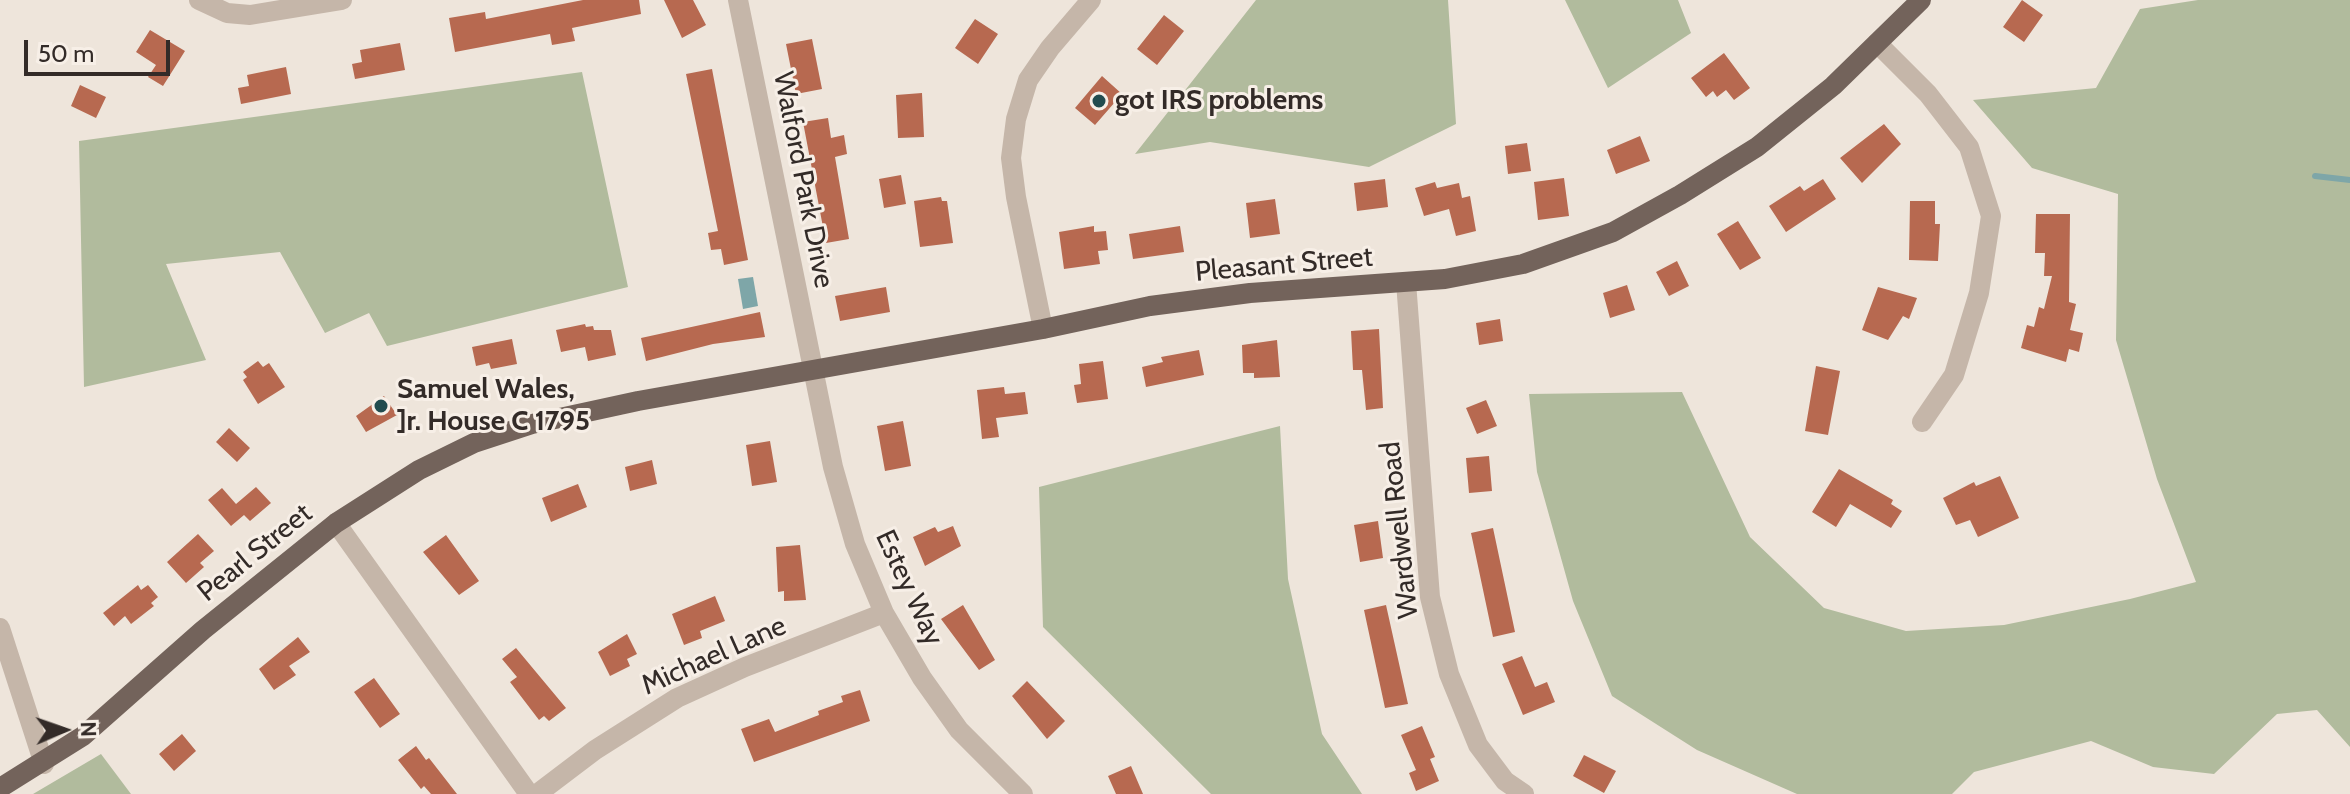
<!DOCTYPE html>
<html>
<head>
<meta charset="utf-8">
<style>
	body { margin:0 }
	#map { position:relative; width:2350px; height:794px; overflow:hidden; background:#eee5db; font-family:Cabin,sans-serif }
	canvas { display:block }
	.north { position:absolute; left:24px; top:690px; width:80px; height:80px; -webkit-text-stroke:6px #f7efe7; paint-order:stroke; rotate:88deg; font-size:22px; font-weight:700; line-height:32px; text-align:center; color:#332b28 }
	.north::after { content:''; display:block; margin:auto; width:28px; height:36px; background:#332b28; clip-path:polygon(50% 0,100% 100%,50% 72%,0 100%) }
	.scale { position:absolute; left:24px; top:40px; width:146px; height:36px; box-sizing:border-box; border:4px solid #332b28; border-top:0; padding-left:10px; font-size:24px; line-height:28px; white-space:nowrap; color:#332b28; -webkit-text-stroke:6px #f7efe7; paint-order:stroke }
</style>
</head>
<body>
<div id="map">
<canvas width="2350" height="794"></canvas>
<div class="north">N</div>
<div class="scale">50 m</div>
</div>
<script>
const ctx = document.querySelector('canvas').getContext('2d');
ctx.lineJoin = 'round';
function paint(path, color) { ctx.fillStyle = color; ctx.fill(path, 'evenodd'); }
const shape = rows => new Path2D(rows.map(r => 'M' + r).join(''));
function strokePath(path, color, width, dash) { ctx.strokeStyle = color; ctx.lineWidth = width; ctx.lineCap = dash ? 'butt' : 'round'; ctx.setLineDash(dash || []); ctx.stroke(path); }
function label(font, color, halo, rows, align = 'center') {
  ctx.font = font + ' Cabin,sans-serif'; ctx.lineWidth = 6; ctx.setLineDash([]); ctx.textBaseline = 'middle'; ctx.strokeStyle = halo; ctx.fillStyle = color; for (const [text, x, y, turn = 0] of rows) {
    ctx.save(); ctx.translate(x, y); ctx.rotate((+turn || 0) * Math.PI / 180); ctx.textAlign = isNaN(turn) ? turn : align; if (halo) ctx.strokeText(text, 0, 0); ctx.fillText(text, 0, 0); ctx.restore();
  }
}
paint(shape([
	[1256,0,1448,0,1456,124,1369,167,1210,142,1135,154],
	[1565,0,1678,0,1691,33,1608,88],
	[2198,0,2350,0,2350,747,2317,710,2277,714,2214,774,2153,767,2091,741,1974,772,1952,794,1797,794,1697,750,1612,696,1573,601,1537,472,1529,394,1682,392,1750,537,1824,608,1906,631,2004,625,2130,599,2196,582,2157,479,2116,340,2118,194,2032,168,1973,100,2096,88,2140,9],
	[582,72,628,287,387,346,369,313,325,333,280,252,166,264,206,360,84,387,79,141],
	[1280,426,1288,579,1322,734,1362,794,1211,794,1043,627,1039,487],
	[101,754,131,794,33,794]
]), '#b1bb9d');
paint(shape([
	[753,277,758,306,743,309,738,279]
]), '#7ea6a8');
strokePath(shape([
	[2315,176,2350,180]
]), '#7ea6a8', 6);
paint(shape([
	[583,0,639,0,641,14,572,28,575,41,552,45,550,34,455,52,449,18,485,12,486,19],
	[664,0,693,0,706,25,682,38],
	[2022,0,2043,15,2024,42,2003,27],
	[1164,15,1184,31,1157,65,1137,49],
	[975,19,998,34,978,64,955,48],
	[150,30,185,51,163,86,148,77,156,65,136,52],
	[812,39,822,89,796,94,786,44],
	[400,43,405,70,355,79,352,64,362,62,360,50],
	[1724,53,1750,88,1734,100,1726,90,1717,97,1713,91,1706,97,1691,78],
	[286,67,291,94,241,104,238,88,249,86,247,75],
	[712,69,748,260,724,265,721,249,711,250,708,233,718,231,686,74],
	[1102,76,1122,94,1095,125,1075,108],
	[80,85,106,97,96,118,71,106],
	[922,93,924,137,898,138,896,95],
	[828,118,831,138,844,135,847,154,835,157,849,239,826,243,803,122],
	[1884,124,1901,144,1862,183,1840,158],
	[1640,136,1650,161,1616,174,1607,150],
	[1527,143,1531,171,1508,174,1505,146],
	[901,175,906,204,884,208,879,179],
	[1564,178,1569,216,1538,220,1534,182],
	[1385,179,1388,207,1357,211,1354,183],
	[1823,179,1836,199,1786,232,1769,206,1800,186,1804,191],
	[1435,182,1437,188,1459,183,1462,198,1470,196,1476,231,1456,236,1449,209,1424,216,1415,188],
	[941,197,942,201,947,201,953,243,920,247,914,201],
	[1275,199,1280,234,1250,238,1246,203],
	[1910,201,1935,201,1935,224,1940,224,1938,261,1909,260],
	[2036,214,2070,214,2069,302,2076,304,2070,330,2083,333,2079,352,2069,349,2066,362,2021,348,2027,325,2034,327,2039,307,2044,309,2052,276,2044,276,2045,253,2035,253],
	[1738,221,1761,258,1740,270,1717,234],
	[1094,226,1094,232,1106,231,1108,250,1098,251,1100,264,1064,269,1059,232],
	[1180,226,1184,252,1133,259,1129,234],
	[1677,261,1689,286,1669,296,1656,272],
	[1627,285,1635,310,1610,318,1603,293],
	[886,287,890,312,840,321,835,296],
	[1878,287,1917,298,1909,319,1903,316,1888,340,1862,330],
	[760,312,765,337,713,344,646,361,641,338],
	[1500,319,1503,341,1479,345,1476,323],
	[585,324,586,327,593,326,594,330,611,330,616,355,588,361,585,347,561,352,556,330],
	[1379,329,1383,408,1366,410,1362,370,1353,370,1351,331],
	[512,339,517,364,491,369,489,363,476,366,472,347],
	[1277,340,1280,377,1254,378,1254,373,1243,373,1242,345],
	[1199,350,1204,375,1146,387,1142,367,1163,362,1161,357],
	[258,361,263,367,269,363,285,387,258,404,243,380,247,377,243,372],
	[1103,361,1108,399,1077,403,1074,385,1081,384,1079,364],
	[1816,366,1840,371,1828,435,1805,431],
	[1004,387,1005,394,1025,392,1028,414,996,418,999,437,982,439,977,390],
	[384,396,397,415,366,432,356,416],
	[1486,400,1497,426,1477,434,1466,408],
	[903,421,911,466,885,471,877,426],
	[229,428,250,448,237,462,216,442],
	[770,441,777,482,752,486,746,445],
	[1489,456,1492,491,1469,493,1466,458],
	[652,460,657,484,630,491,625,467],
	[1839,469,1893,500,1891,504,1902,511,1891,528,1850,504,1836,527,1812,512],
	[2000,476,2019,518,1978,537,1970,520,1956,525,1943,498,1974,482,1976,486],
	[578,484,587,507,551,522,542,498],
	[256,487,271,503,250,521,244,515,231,526,208,500,222,488,236,504],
	[1378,521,1383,558,1360,562,1354,525],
	[953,526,961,546,925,566,913,537,935,527,938,532],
	[1493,528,1515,632,1493,637,1471,533],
	[198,534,214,551,200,563,204,567,186,583,167,562],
	[446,535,479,581,459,595,423,552],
	[800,545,806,600,784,601,784,591,778,592,776,547],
	[138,585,141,590,148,585,158,597,151,603,154,606,131,624,125,616,114,626,103,613],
	[715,596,725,621,700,631,702,638,684,645,672,614],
	[963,605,995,660,979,670,941,619],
	[1386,605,1408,704,1385,708,1364,610],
	[627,634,637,654,627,659,630,666,610,676,598,652],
	[298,637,310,652,289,666,296,675,274,690,259,669],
	[516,648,566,708,549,721,544,716,539,720,510,682,517,677,502,659],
	[1522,656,1535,687,1547,682,1555,702,1523,715,1502,664],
	[374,678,400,714,380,728,354,692],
	[1027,681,1065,721,1047,739,1012,696],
	[860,690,870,721,754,762,741,729,769,719,775,732,819,715,818,711,843,702,841,696],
	[1422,726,1435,757,1430,759,1439,781,1416,791,1409,773,1416,770,1401,735],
	[182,734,196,751,174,771,159,754],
	[416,746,426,760,429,758,457,794,431,794,424,786,421,789,398,760],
	[1584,755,1616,771,1604,793,1573,776],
	[1131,766,1143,794,1116,794,1108,776]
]), '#b76950');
strokePath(shape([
	[199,0,227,13,250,15,342,0],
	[738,0,833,467,855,544,884,613,922,678,959,730,1023,794],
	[1877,43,1928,94,1969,147,1991,216,1979,293,1954,375,1922,422],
	[1406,282,1430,597,1449,674,1478,745,1505,781,1524,794],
	[1043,329,1016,197,1011,158,1016,119,1028,80,1050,48,1091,0],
	[336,523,529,794],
	[0,628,44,764],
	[537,794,595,750,677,698,745,667,884,613]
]), '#c5b6a9', 20);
strokePath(shape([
	[0,788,83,736,203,630,336,523,419,470,474,443,532,424,638,401,1043,329,1150,306,1250,293,1445,279,1523,264,1613,232,1680,195,1757,147,1833,86,1921,0]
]), '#73635b', 20);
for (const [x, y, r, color] of [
	[1099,101,8,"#224c4f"],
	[381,406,8,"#224c4f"]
]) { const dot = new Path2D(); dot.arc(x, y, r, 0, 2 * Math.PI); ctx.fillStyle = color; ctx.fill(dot); strokePath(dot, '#f7efe7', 3); }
label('bold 28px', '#332b28', '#f7efe7', [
	["got IRS problems",1115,101],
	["Samuel Wales,",397,390],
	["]r. House C 1795",397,422]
], 'left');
label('28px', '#332b28', '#f7efe7', [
	["Walford Park Drive",803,180,79],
	["Pleasant Street",1284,265,-5],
	["Wardwell Road",1400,530,-96],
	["Pearl Street",255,553,-39],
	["Estey Way",909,588,65],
	["Michael Lane",714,656,-24]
]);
</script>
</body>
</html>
